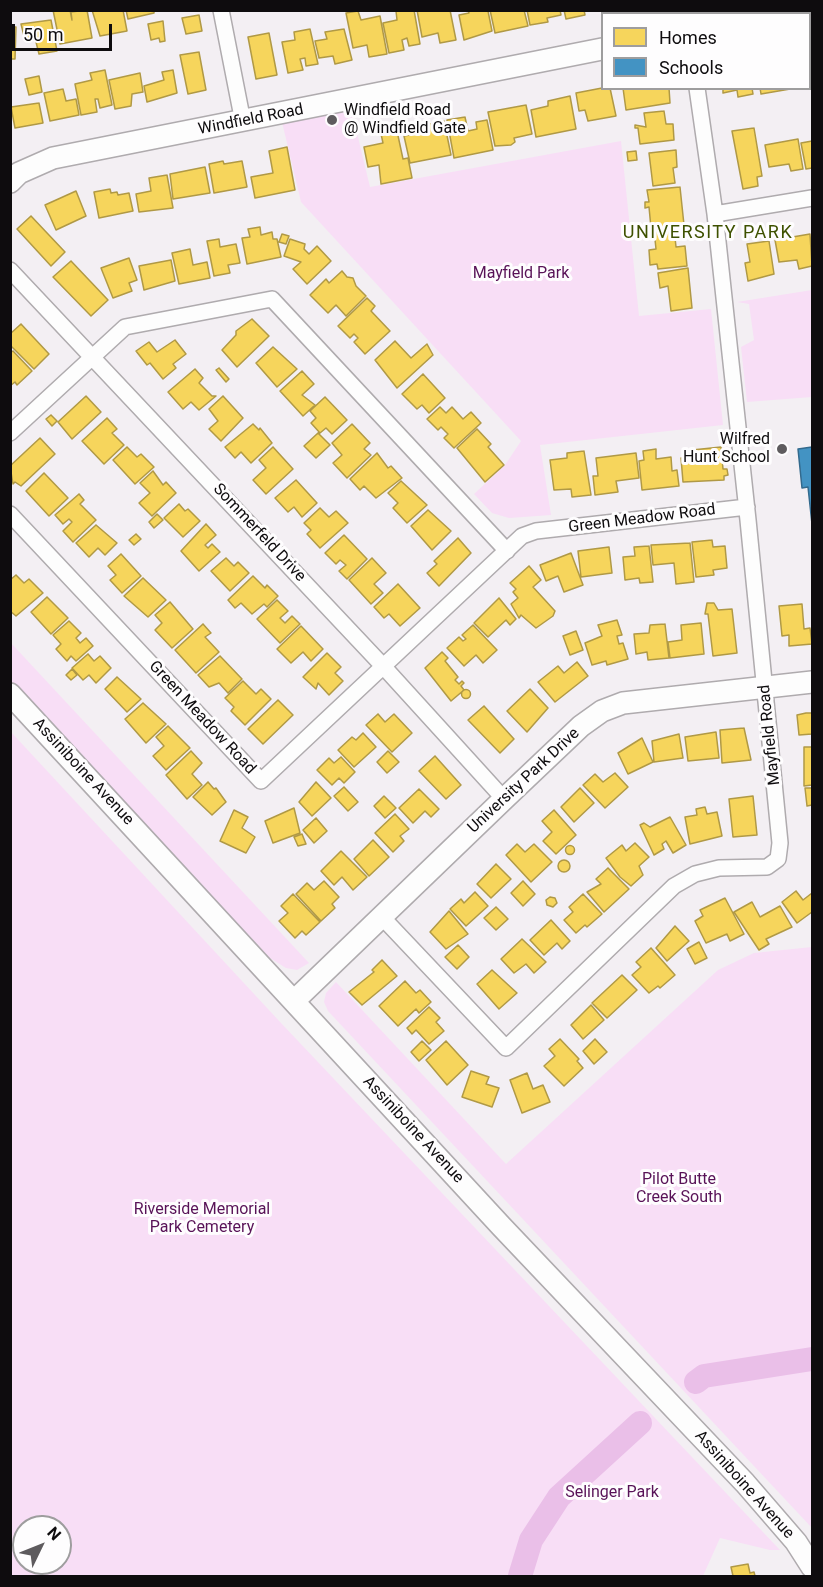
<!DOCTYPE html>
<html>
<head>
<meta charset="utf-8">
<style>
	body { margin:0 }
	#map { position:relative; width:823px; height:1587px; overflow:hidden; background:#f3eff3; font-family:Roboto,sans-serif }
	canvas { display:block }
	.frame { position:absolute; inset:0; border:12px solid #0e0c0e; pointer-events:none }
	.legend { position:absolute; left:601px; top:12px; width:210px; height:78px; box-sizing:border-box; background:#fefdfe; border:2px solid #9e9d9e; margin:0; padding:8px 10px; list-style:none; font-size:18px; color:#0e0c0e }
	.legend li { display:flex; align-items:center; gap:12px; height:30px }
	.legend b { width:30px; border:2px solid #9e9d9e }
	.north { position:absolute; left:12px; top:1515px; width:60px; height:60px; box-sizing:border-box; background:#fefdfe; border:2px solid #9e9d9e; border-radius:50%; rotate:47deg; font-size:16px; font-weight:700; line-height:24px; text-align:center; color:#0e0c0e }
	.north::after { content:''; display:block; margin:auto; width:21px; height:27px; background:#5e5b5e; clip-path:polygon(50% 0,100% 100%,50% 72%,0 100%) }
	.scale { position:absolute; left:12px; top:24px; width:100px; height:27px; box-sizing:border-box; border:3px solid #0e0c0e; border-top:0; padding-left:8px; font-size:18px; line-height:21px; white-space:nowrap; color:#0e0c0e; -webkit-text-stroke:4px #fefdfe; paint-order:stroke }
</style>
</head>
<body>
<div id="map">
<canvas width="823" height="1587"></canvas>
<div class="frame"></div>
<ul class="legend">
<li><b style="height:16px;background:#f6d55c"></b>Homes</li>
<li><b style="height:16px;background:#4393c3"></b>Schools</li>
</ul>
<div class="north">N</div>
<div class="scale">50 m</div>
</div>
<script>
const ctx = document.querySelector('canvas').getContext('2d');
ctx.lineJoin = 'round';
function paint(path, color) { ctx.fillStyle = color; ctx.fill(path, 'evenodd'); }
const shape = rows => new Path2D(rows.map(r => 'M' + r).join(''));
function strokePath(path, color, width, dash) { ctx.strokeStyle = color; ctx.lineWidth = width; ctx.lineCap = dash ? 'butt' : 'round'; ctx.setLineDash(dash || []); ctx.stroke(path); }
function label(font, color, halo, rows, align = 'center') {
  ctx.font = font + ' Roboto,sans-serif'; ctx.lineWidth = 6; ctx.setLineDash([]); ctx.textBaseline = 'middle'; ctx.strokeStyle = halo; ctx.fillStyle = color; for (const [text, x, y, turn = 0] of rows) {
    ctx.save(); ctx.translate(x, y); ctx.rotate((+turn || 0) * Math.PI / 180); ctx.textAlign = isNaN(turn) ? turn : align; if (halo) ctx.strokeText(text, 0, 0); ctx.fillText(text, 0, 0); ctx.restore();
  }
}
paint(shape([
	[351,108,370,187,621,141,639,316,711,309,723,425,540,445,551,515,509,518,492,513,474,494,505,465,521,441,301,202,282,122],
	[812,290,812,397,747,402,741,347,754,340,749,304,737,302],
	[11,643,309,963,297,970,286,968,270,958,11,682],
	[11,732,281,1023,780,1550,770,1550,720,1538,703,1576,11,1576],
	[24,1527,60,1527,60,1563,24,1563],
	[812,947,812,1528,328,1011,324,1002,326,993,336,982,506,1164,718,970,754,953]
]), '#f8def6');
const homes = shape([
	[53,10,70,10,72,20,71,12,87,10,92,38,60,44,53,10],
	[92,10,123,10,127,31,100,36,92,10],
	[126,10,154,10,154,13,128,19,126,10],
	[414,10,420,44,409,46,407,38,402,40,404,50,389,53,383,23,397,20,396,11,414,10],
	[417,10,450,10,456,40,440,43,438,33,422,37,417,10],
	[468,10,488,11,492,31,464,40,459,15,469,13,468,10],
	[490,10,524,10,528,26,495,33,490,10],
	[527,10,560,10,561,15,547,18,548,22,530,25,527,10],
	[564,10,584,10,585,15,566,19,564,10],
	[358,11,361,20,380,16,387,54,369,57,367,45,353,48,346,13,358,11],
	[199,15,202,31,186,34,182,18,199,15],
	[51,20,57,51,39,54,35,38,25,40,21,24,51,20],
	[163,21,165,41,160,42,159,38,151,40,148,24,163,21],
	[10,27,16,27,15,59,10,59,10,27],
	[310,29,318,64,306,66,305,58,300,59,303,70,288,73,282,42,295,40,294,32,310,29],
	[344,29,352,60,335,64,333,56,319,58,315,41,327,39,325,32,344,29],
	[269,33,277,75,256,79,248,37,269,33],
	[199,52,206,90,188,94,180,55,199,52],
	[812,52,812,86,810,87,810,53,812,52],
	[105,70,112,105,100,108,98,99,95,99,97,112,81,115,75,84,92,80,90,73,105,70],
	[173,70,177,93,147,102,144,86,164,80,162,72,173,70],
	[140,73,143,92,132,94,131,106,115,109,109,80,140,73],
	[39,76,42,92,29,95,25,79,39,76],
	[602,88,610,88,616,116,588,121,585,110,579,111,576,93,602,88],
	[623,88,669,88,670,103,626,110,623,88],
	[723,88,752,88,753,94,738,97,737,90,723,93,723,88],
	[760,88,796,88,761,94,760,88],
	[63,89,66,101,76,99,79,115,50,121,44,93,63,89],
	[570,96,576,129,536,137,531,110,548,106,548,101,570,96],
	[39,103,43,123,15,128,11,107,39,103],
	[526,105,532,134,514,138,515,142,511,145,495,146,488,112,526,105],
	[664,111,666,124,673,124,674,140,640,144,638,128,635,128,635,125,646,127,644,113,664,111],
	[465,117,468,131,477,129,476,122,487,120,493,150,454,158,447,120,465,117],
	[444,121,451,155,410,163,404,136,421,133,420,126,444,121],
	[754,128,762,176,757,177,758,186,743,189,732,131,754,128],
	[397,131,403,159,408,158,412,178,381,184,379,165,368,167,364,147,383,143,381,134,397,131],
	[798,139,803,169,791,171,789,164,769,167,765,145,798,139],
	[812,141,812,168,806,169,801,143,812,141],
	[287,147,295,190,255,198,251,177,273,173,269,151,287,147],
	[676,150,677,167,673,168,675,183,653,186,649,153,676,150],
	[636,151,637,160,628,161,627,152,636,151],
	[223,161,224,164,242,161,247,187,214,193,209,164,223,161],
	[205,167,210,193,173,199,170,174,205,167],
	[167,175,173,208,139,212,136,194,151,191,149,178,167,175],
	[680,187,684,225,651,228,649,207,645,208,645,202,649,202,647,190,680,187],
	[110,189,111,193,117,192,118,195,129,193,133,211,99,218,94,192,110,189],
	[76,191,86,216,56,230,45,205,76,191],
	[31,216,65,252,51,266,17,229,31,216],
	[260,227,261,235,272,232,273,239,277,239,281,257,247,264,242,238,250,237,248,229,260,227],
	[674,228,676,247,685,246,687,266,658,269,657,264,650,265,649,250,656,249,654,230,674,228],
	[282,234,289,236,286,244,279,242,282,234],
	[810,234,812,266,799,269,797,260,779,262,775,240,810,234],
	[219,239,220,247,236,244,240,263,228,265,230,273,214,276,207,241,219,239],
	[290,239,305,244,304,249,309,254,317,246,331,261,307,284,293,269,301,262,284,256,290,239],
	[769,241,774,274,748,281,745,263,750,262,747,244,769,241],
	[190,249,193,265,207,262,210,278,179,284,172,253,190,249],
	[129,258,137,280,129,283,132,291,113,298,101,268,129,258],
	[171,260,175,281,144,290,139,266,171,260],
	[71,261,108,300,91,316,53,277,71,261],
	[688,268,692,308,671,311,668,286,660,288,658,273,688,268],
	[342,271,347,277,353,278,356,286,366,296,346,316,336,305,328,313,310,295,326,279,329,283,342,271],
	[367,298,375,306,371,311,390,331,365,354,354,342,358,338,354,334,350,338,338,326,367,298],
	[252,319,269,336,237,367,222,350,236,335,236,331,252,319],
	[21,324,49,354,34,369,10,345,10,334,21,324],
	[175,340,186,354,173,364,176,368,163,379,150,363,147,365,136,351,149,342,157,352,175,340],
	[395,341,411,358,427,344,433,355,397,388,375,360,395,341],
	[273,347,297,369,277,387,256,363,273,347],
	[13,351,32,371,17,385,15,382,10,386,10,353,13,351],
	[219,368,229,379,226,382,216,370,219,368],
	[195,369,203,378,199,383,212,396,216,396,199,410,191,402,183,409,168,392,195,369],
	[302,371,314,384,302,395,315,405,303,416,280,391,302,371],
	[423,374,445,398,429,413,422,405,417,409,402,394,423,374],
	[86,396,101,412,72,439,58,422,86,396],
	[223,396,243,418,221,441,209,429,218,421,209,409,223,396],
	[325,397,347,420,332,434,326,428,320,433,311,423,316,418,310,411,325,397],
	[440,407,446,413,452,407,463,419,471,412,481,423,454,448,444,438,448,434,441,427,438,430,427,419,440,407],
	[51,415,57,421,52,426,46,419,51,415],
	[107,418,117,429,112,433,124,445,104,464,82,441,107,418],
	[253,424,259,430,260,428,272,443,251,463,241,452,235,458,225,447,253,424],
	[352,424,370,443,364,449,371,455,347,478,333,463,342,455,332,443,352,424],
	[477,429,491,444,488,447,504,465,485,482,457,448,477,429],
	[318,433,330,445,316,458,304,446,318,433],
	[40,438,55,454,21,486,15,482,13,484,10,466,40,438],
	[127,447,137,457,141,454,154,467,135,484,113,460,127,447],
	[273,447,293,469,266,494,253,480,266,468,259,460,273,447],
	[721,447,723,469,727,469,728,475,724,476,724,480,683,482,681,458,693,458,692,450,721,447],
	[656,449,656,459,671,457,672,471,677,470,679,486,642,490,639,461,644,460,643,451,656,449],
	[584,451,591,495,572,497,571,489,554,490,550,460,567,458,567,453,584,451],
	[377,453,388,468,391,466,402,478,376,498,364,486,360,490,350,479,377,453],
	[636,453,639,478,616,481,618,492,595,495,593,476,598,476,596,458,636,453],
	[153,471,163,485,166,482,176,493,152,516,139,503,150,493,140,483,153,471],
	[44,473,68,498,49,516,26,491,44,473],
	[296,480,317,503,302,517,294,507,288,512,275,498,296,480],
	[401,481,427,505,407,523,393,508,398,503,388,493,401,481],
	[79,494,84,500,80,504,96,520,73,542,63,531,72,522,69,519,63,524,55,515,79,494],
	[179,504,185,511,188,509,200,521,183,537,164,518,179,504],
	[320,508,329,517,336,511,348,523,320,548,307,534,311,530,304,523,320,508],
	[428,510,451,531,432,550,411,526,428,510],
	[157,514,163,520,154,528,149,522,157,514],
	[206,524,216,535,205,545,208,548,212,544,220,552,199,571,181,551,206,524],
	[96,525,117,543,105,555,98,548,89,557,76,543,96,525],
	[136,534,141,539,134,545,129,540,136,534],
	[344,535,367,559,347,579,339,571,346,565,340,560,336,564,325,553,344,535],
	[458,538,471,553,439,586,427,573,437,564,434,561,458,538],
	[712,540,713,547,725,546,727,568,713,570,714,575,696,577,692,542,712,540],
	[690,543,694,582,676,584,674,563,653,565,651,545,690,543],
	[649,546,653,582,640,583,639,578,625,580,623,557,635,556,634,547,649,546],
	[609,547,612,573,581,577,578,551,609,547],
	[571,553,583,585,564,592,558,576,546,581,540,565,571,553],
	[121,554,141,576,122,593,110,580,116,575,108,566,121,554],
	[226,558,234,566,238,562,249,573,230,591,211,571,226,558],
	[372,558,386,573,374,584,383,593,371,604,349,580,372,558],
	[529,566,541,580,533,587,555,611,553,616,536,628,521,615,519,618,511,604,518,598,513,592,516,589,510,583,529,566],
	[16,575,24,583,29,579,43,593,16,616,10,611,10,580,16,575],
	[253,576,265,588,267,585,278,596,267,607,264,604,252,614,241,603,235,608,228,600,253,576],
	[143,578,166,600,148,617,124,596,143,578],
	[398,584,420,608,400,626,389,614,384,618,374,607,398,584],
	[47,597,68,618,51,634,31,612,47,597],
	[499,598,516,619,510,625,506,620,488,637,474,623,499,598],
	[277,600,288,611,280,618,285,623,292,616,300,624,280,643,257,619,277,600],
	[170,602,193,629,172,648,155,630,162,623,155,615,170,602],
	[707,603,714,603,718,610,732,609,737,653,713,656,708,614,705,614,707,603],
	[802,604,804,629,810,628,812,644,789,646,789,635,782,636,779,606,802,604],
	[617,620,622,635,617,636,619,644,623,643,628,659,607,665,606,661,592,665,585,643,602,636,598,625,617,620],
	[69,621,81,633,76,638,80,643,86,638,93,646,76,661,71,656,67,661,56,649,61,644,53,635,69,621],
	[701,623,704,654,670,658,668,642,682,640,681,625,701,623],
	[203,624,211,633,205,637,219,652,196,673,175,650,203,624],
	[665,624,669,658,648,660,647,652,636,654,634,634,649,633,650,625,665,624],
	[473,625,497,650,483,663,476,655,464,666,447,648,459,637,463,641,466,639,462,635,473,625],
	[301,626,323,649,311,661,303,652,291,663,277,649,301,626],
	[576,631,583,650,570,655,563,636,576,631],
	[442,652,448,658,445,661,458,677,455,680,459,684,462,681,464,683,461,686,464,690,451,701,425,668,442,652],
	[327,653,341,667,335,673,343,681,329,695,318,683,316,689,303,677,327,653],
	[88,654,94,661,100,656,111,668,96,683,89,675,83,680,72,668,88,654],
	[220,656,242,679,228,693,219,683,209,687,198,675,220,656],
	[577,662,588,676,555,702,538,682,558,666,564,673,577,662],
	[72,669,77,675,71,680,66,675,72,669],
	[117,677,141,699,127,712,105,689,117,677],
	[243,681,256,694,261,689,271,699,245,725,231,711,234,707,225,698,243,681],
	[530,689,548,708,527,732,507,711,530,689],
	'461.5 694a4.5 4.5 0 1 1 9 0a4.5 4.5 0 1 1-9 0Z',
	[278,700,293,715,263,744,248,729,278,700],
	[143,703,166,724,146,743,125,719,143,703],
	[484,706,514,739,500,753,468,720,484,706],
	[806,713,812,713,812,734,799,735,797,715,806,713],
	[378,714,385,722,394,714,412,733,392,752,366,725,378,714],
	[168,726,190,748,166,770,153,756,164,746,156,737,168,726],
	[744,728,751,760,722,763,720,730,744,728],
	[716,732,719,758,688,761,685,737,716,732],
	[363,733,376,747,354,767,338,750,352,737,356,740,363,733],
	[679,734,683,758,654,762,652,741,679,734],
	[642,738,653,762,628,774,618,753,642,738],
	[804,747,812,747,812,785,804,786,804,747],
	[191,751,202,763,192,774,202,785,187,799,166,775,191,751],
	[388,751,399,762,387,773,377,762,388,751],
	[435,756,461,785,446,799,419,771,435,756],
	[341,757,355,772,344,783,339,778,332,785,317,770,329,758,334,763,341,757],
	[615,773,628,787,605,808,583,785,595,774,603,782,615,773],
	[208,782,214,789,216,788,226,802,212,815,193,797,208,782],
	[316,782,331,798,312,816,299,802,316,782],
	[344,787,358,802,348,811,334,796,344,787],
	[580,788,594,803,574,822,561,807,580,788],
	[805,788,812,788,812,805,807,806,805,788],
	[419,789,439,809,431,817,425,811,413,823,399,808,419,789],
	[384,796,396,808,385,818,374,806,384,796],
	[753,796,757,835,733,837,729,799,753,796],
	[705,807,707,814,717,812,722,836,690,844,685,817,697,815,696,809,705,807],
	[294,808,300,833,273,843,265,821,294,808],
	[234,810,248,817,242,828,255,837,246,853,220,841,234,810],
	[554,810,576,835,556,854,543,841,552,832,542,821,554,810],
	[395,814,409,829,400,836,404,841,393,852,375,833,395,814],
	[670,817,686,845,673,853,666,841,662,844,664,849,654,855,640,825,644,823,650,827,670,817],
	[316,818,327,831,314,843,303,830,316,818],
	[302,834,306,844,298,846,294,837,302,834],
	[373,840,389,857,369,876,354,859,373,840],
	[635,843,649,857,639,866,643,875,631,886,620,877,606,858,622,845,626,851,635,843],
	[517,844,525,852,534,844,552,862,531,882,506,855,517,844],
	'565.5 850a4.5 4.5 0 1 1 9 0a4.5 4.5 0 1 1-9 0Z',
	[341,851,367,877,353,890,342,877,334,885,321,871,341,851],
	'558 866a6 6 0 1 1 12 0a6 6 0 1 1-12 0Z',
	[496,864,511,879,491,898,477,884,496,864],
	[608,868,629,889,604,912,587,892,601,884,596,879,608,868],
	[324,881,339,897,332,904,335,908,321,921,296,894,307,883,314,890,324,881],
	[523,881,535,894,523,906,511,893,523,881],
	[796,891,803,900,812,893,812,912,797,923,782,902,796,891],
	[475,892,488,906,466,926,450,909,461,899,464,903,475,892],
	[293,894,320,922,306,935,302,931,295,938,279,921,288,913,281,906,293,894],
	[583,894,602,914,587,927,585,925,576,933,564,920,573,912,569,907,583,894],
	[550,897,555,898,557,903,553,907,547,905,546,900,550,897],
	[725,898,744,934,730,941,727,934,706,943,695,921,703,916,700,910,725,898],
	[752,902,760,917,780,906,792,927,766,939,769,944,759,950,734,912,752,902],
	[496,907,508,919,496,930,484,918,496,907],
	[449,911,468,934,446,949,430,932,449,911],
	[551,920,570,941,562,949,557,943,544,955,530,940,551,920],
	[675,926,689,941,667,961,656,948,675,926],
	[522,939,546,962,534,973,526,964,514,973,501,959,522,939],
	[699,942,707,958,695,964,687,949,699,942],
	[458,945,469,957,457,969,445,957,458,945],
	[651,948,675,975,660,988,658,986,649,993,632,975,641,967,636,962,651,948],
	[382,960,397,976,362,1005,349,992,374,972,372,970,382,960],
	[492,970,517,993,499,1009,477,984,492,970],
	[622,975,637,990,607,1018,592,1003,622,975],
	[405,981,416,993,420,990,431,1002,419,1013,416,1009,398,1026,379,1006,405,981],
	[591,1005,604,1020,583,1039,571,1025,591,1005],
	[429,1007,440,1018,436,1022,444,1031,429,1044,416,1030,412,1034,407,1028,429,1007],
	[560,1039,579,1059,577,1061,583,1068,564,1086,544,1066,555,1056,549,1049,560,1039],
	[595,1039,607,1052,594,1064,583,1051,595,1039],
	[422,1041,431,1050,419,1061,411,1052,422,1041],
	[446,1041,468,1065,447,1085,426,1060,446,1041],
	[471,1071,489,1077,486,1084,499,1088,492,1107,462,1097,471,1071],
	[527,1073,533,1089,543,1085,550,1102,522,1113,510,1080,527,1073],
	[748,1564,750,1573,754,1572,755,1576,728,1576,733,1576,731,1567,748,1564]
]);
paint(homes, '#f6d55c');
strokePath(homes, '#b09945', 1.5);
const schools = shape([
	[812,447,812,524,808,487,802,488,798,449,812,447]
]);
paint(schools, '#4393c3');
strokePath(schools, '#336a8d', 1.5);
strokePath(shape([
	[696,1382,704,1376,812,1359],
	[520,1576,531,1540,559,1497,640,1423]
]), '#eabfe8', 24);
const street = shape([
	[221,10,243,122],
	[686,10,687,14],
	[715,214,812,198],
	[10,270,383,666,504,799],
	[10,433,125,327,272,299,507,551],
	[10,514,261,781,522,536,536,531,747,507],
	[381,916,506,1048,674,886,695,874,719,868,767,867,778,859,780,843,748,520,715,214,697,88]
]);
const secondary = shape([
	[796,14,812,11],
	[10,182,19,173,53,158,602,49],
	[10,694,501,1226,745,1483,796,1542,812,1567],
	[294,1001,504,799,581,726,602,711,623,703,812,682]
]);
strokePath(street, '#afabae', 18);
strokePath(secondary, '#afabae', 24);
strokePath(street, '#fdfdfd', 15);
strokePath(secondary, '#fdfdfd', 21);
for (const [x, y, r, color] of [
	[332,120,6,"#5e5b5e"],
	[782,449,6,"#5e5b5e"]
]) { const dot = new Path2D(); dot.arc(x, y, r, 0, 2 * Math.PI); ctx.fillStyle = color; ctx.fill(dot); strokePath(dot, '#fefdfe', 2); }
label('16px', '#0e0c0e', '#fefdfe', [
	["Windfield Road",344,111],
	["@ Windfield Gate",344,129],
	["Wilfred",770,440,"right"],
	["Hunt School",770,458,"right"]
], 'left');
label('16px', '#0e0c0e', '#fefdfe', [
	["Windfield Road",251,120,-11],
	["Green Meadow Road",642,519,-7],
	["Sommerfeld Drive",259,533,47],
	["Green Meadow Road",202,718,47],
	["Mayfield Road",770,735,-96],
	["Assiniboine Avenue",83,772,47],
	["University Park Drive",524,781,-43],
	["Assiniboine Avenue",413,1130,47],
	["Assiniboine Avenue",744,1485,48]
]);
label('16px', '#581257', '#fefdfe', [
	["Mayfield Park",521,274],
	["Pilot Butte",679,1180],
	["Creek South",679,1198],
	["Riverside Memorial",202,1210],
	["Park Cemetery",202,1228],
	["Selinger Park",612,1493]
]);
ctx.letterSpacing = '1.5px';
label('18px', '#3e5100', '#fefdfe', [
	["UNIVERSITY PARK",708,233]
]);
ctx.letterSpacing = '0px';
</script>
</body>
</html>
